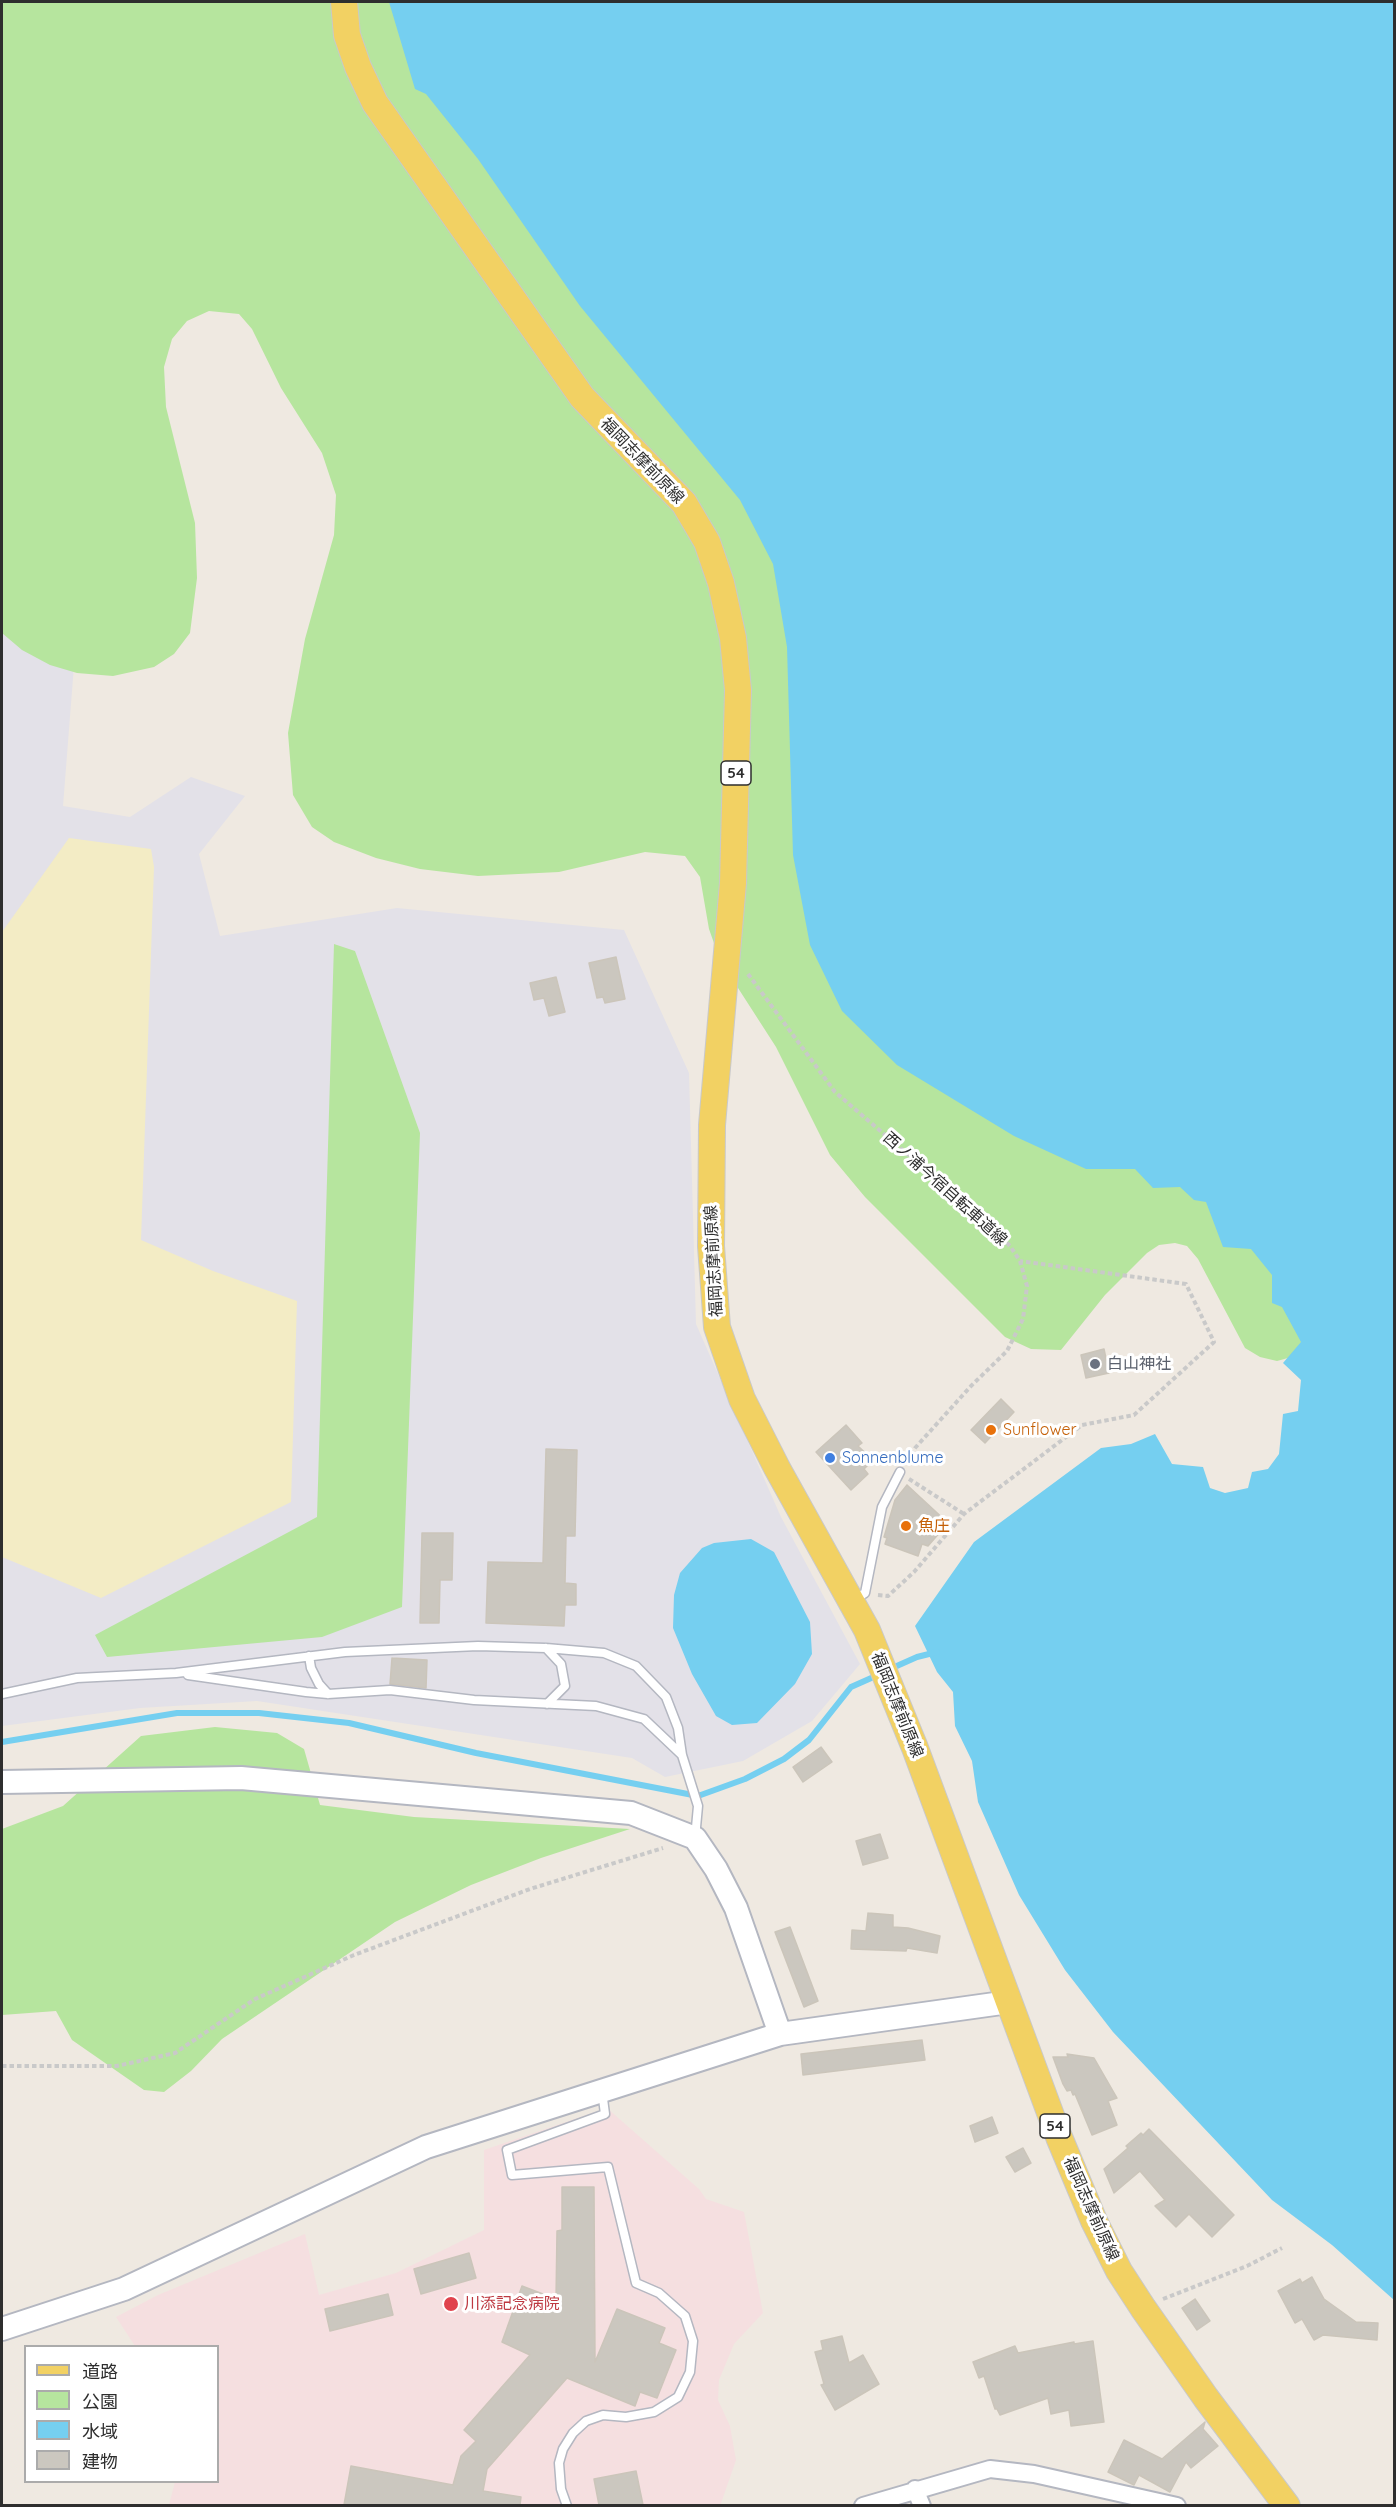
<!DOCTYPE html>
<html>
<head>
<meta charset="utf-8">
<style>
	body { margin:0 }
	#map { position:relative; width:1396px; height:2507px; overflow:hidden; background:#efe9e1; font-family:Quicksand,"Noto Sans JP",sans-serif }
	canvas { display:block }
	.frame { position:absolute; inset:0; border:3px solid #2e2e2e; pointer-events:none }
	.legend { position:absolute; left:24px; top:2345px; width:195px; height:138px; box-sizing:border-box; background:#fff; border:2px solid #ababab; margin:0; padding:8px 10px; list-style:none; font-size:18px; color:#2e2e2e }
	.legend li { display:flex; align-items:center; gap:12px; height:30px }
	.legend b { width:30px; border:2px solid #ababab }
</style>
</head>
<body>
<div id="map">
<canvas width="1396" height="2507"></canvas>
<div class="frame"></div>
<ul class="legend">
<li><b style="height:8px;background:#f2d163"></b>道路</li>
<li><b style="height:16px;background:#b6e59e"></b>公園</li>
<li><b style="height:16px;background:#75cff0"></b>水域</li>
<li><b style="height:16px;background:#cbc7bf"></b>建物</li>
</ul>
</div>
<script>
const ctx = document.querySelector('canvas').getContext('2d');
ctx.lineJoin = 'round';
function paint(path, color) { ctx.fillStyle = color; ctx.fill(path, 'evenodd'); }
const shape = rows => new Path2D(rows.map(r => 'M' + r).join(''));
function strokePath(path, color, width, dash) { ctx.strokeStyle = color; ctx.lineWidth = width; ctx.lineCap = dash ? 'butt' : 'round'; ctx.setLineDash(dash || []); ctx.stroke(path); }
function label(font, color, halo, rows, align = 'center') {
  ctx.font = font + ' Quicksand,"Noto Sans JP",sans-serif'; ctx.lineWidth = 6; ctx.setLineDash([]); ctx.textBaseline = 'middle'; ctx.strokeStyle = halo; ctx.fillStyle = color; for (const [text, x, y, turn = 0] of rows) {
    ctx.save(); ctx.translate(x, y); ctx.rotate((+turn || 0) * Math.PI / 180); ctx.textAlign = isNaN(turn) ? turn : align; if (halo) ctx.strokeText(text, 0, 0); ctx.fillText(text, 0, 0); ctx.restore();
  }
}
paint(shape([
	[2,480,81,576,63,806,130,817,191,777,245,796,199,854,220,936,397,908,624,930,689,1073,696,1324,781,1517,860,1664,812,1721,743,1761,665,1777,632,1758,257,1701,140,1708,2,1726]
]), '#e3e1e8');
paint(shape([
	[607,2108,699,2189,706,2199,744,2212,763,2313,734,2344,719,2380,718,2400,730,2426,736,2460,720,2506,169,2505,175,2482,218,2482,218,2346,135,2346,116,2317,158,2295,305,2234,319,2295,396,2273,484,2230,484,2150]
]), '#f5dfe0');
paint(shape([
	[2,2,505,2,1219,1085,1306,1353,1277,1361,1260,1357,1245,1348,1198,1259,1187,1246,1175,1243,1159,1245,1147,1253,1105,1295,1061,1350,1031,1349,1005,1337,865,1197,830,1155,776,1047,720,960,709,929,700,877,685,856,645,852,559,872,478,876,420,869,376,858,334,842,312,827,293,795,288,733,305,639,334,535,336,495,322,453,281,388,252,329,239,314,209,311,187,321,172,339,164,367,166,407,195,523,197,578,190,633,174,654,154,667,113,676,77,673,50,665,22,650,2,633],
	[334,944,355,951,420,1133,402,1607,322,1637,107,1657,95,1635,317,1517],
	[215,1727,277,1733,304,1749,320,1805,414,1817,630,1829,541,1858,471,1885,395,1922,222,2039,191,2071,164,2092,144,2090,72,2040,56,2011,2,2015,2,1829,63,1806,141,1736]
]), '#b6e59e');
paint(shape([
	[69,838,151,849,154,867,141,1240,213,1271,297,1301,291,1502,101,1598,2,1557,2,932]
]), '#f3ecc5');
paint(shape([
	[389,2,1394,2,1394,2300,1332,2245,1272,2200,1113,2032,1065,1970,1019,1895,978,1802,972,1761,955,1726,953,1692,937,1672,915,1626,974,1542,1101,1448,1131,1444,1155,1434,1172,1464,1203,1467,1210,1488,1225,1493,1248,1488,1252,1472,1268,1469,1279,1454,1283,1414,1298,1411,1301,1380,1283,1363,1301,1342,1282,1307,1272,1303,1272,1275,1251,1249,1223,1247,1206,1202,1194,1200,1180,1187,1153,1188,1135,1169,1086,1169,1014,1136,897,1065,842,1011,810,945,793,855,787,647,773,564,740,500,580,306,478,159,426,94,415,89],
	[751,1539,774,1552,810,1622,812,1654,795,1684,757,1723,732,1725,716,1716,692,1674,673,1628,674,1595,680,1573,702,1548,714,1543]
]), '#75cff0');
strokePath(shape([
	[890,1669,917,1657,937,1652],
	[2,1742,177,1713,259,1713,349,1723,476,1753,698,1796,745,1779,784,1759,809,1740,851,1687,878,1675]
]), '#75cff0', 6);
const building = shape([
	[616,957,625,999,605,1003,603,997,597,998,589,963,616,957],
	[556,977,565,1012,549,1016,544,998,534,1000,530,983,556,977],
	[1104,1349,1109,1373,1086,1378,1081,1355,1104,1349],
	[1001,1399,1014,1412,985,1443,971,1430,1001,1399],
	[846,1425,862,1443,858,1446,873,1460,864,1469,868,1474,851,1490,816,1452,846,1425],
	[546,1449,577,1450,575,1536,566,1536,565,1583,576,1584,576,1605,565,1605,564,1626,486,1623,488,1562,543,1563,546,1449],
	[907,1485,948,1523,928,1546,922,1544,918,1556,885,1544,887,1538,884,1537,895,1500,907,1485],
	[422,1533,453,1533,452,1580,440,1580,439,1623,420,1623,422,1533],
	[392,1658,427,1660,426,1688,390,1684,392,1658],
	[821,1747,832,1762,803,1782,793,1767,821,1747],
	[880,1834,888,1858,863,1865,856,1841,880,1834],
	[868,1913,893,1915,893,1927,908,1928,940,1936,937,1953,907,1948,906,1951,851,1949,852,1930,866,1931,868,1913],
	[790,1927,818,2001,804,2007,775,1932,790,1927],
	[922,2040,925,2060,803,2075,801,2054,922,2040],
	[1067,2054,1094,2058,1117,2098,1108,2101,1117,2125,1092,2135,1075,2094,1073,2095,1071,2090,1067,2091,1063,2084,1053,2057,1068,2057,1067,2054],
	[992,2117,998,2133,975,2142,970,2126,992,2117],
	[1149,2129,1234,2215,1212,2237,1189,2214,1176,2227,1155,2206,1165,2200,1140,2171,1114,2193,1104,2169,1128,2148,1126,2146,1141,2133,1143,2135,1149,2129],
	[1023,2148,1031,2163,1015,2172,1006,2157,1023,2148],
	[562,2187,594,2187,595,2362,617,2309,665,2328,659,2343,676,2350,657,2398,640,2392,635,2406,567,2378,487,2469,483,2491,521,2497,520,2505,344,2505,351,2466,453,2485,461,2456,476,2441,464,2430,530,2355,502,2342,522,2286,556,2299,557,2231,562,2230,562,2187],
	[469,2253,476,2278,421,2294,414,2269,469,2253],
	[1312,2277,1324,2299,1356,2322,1378,2323,1377,2340,1323,2335,1314,2340,1302,2319,1295,2323,1278,2291,1300,2279,1302,2283,1312,2277],
	[388,2294,393,2315,330,2331,325,2309,388,2294],
	[1195,2299,1210,2321,1197,2330,1182,2308,1195,2299],
	[842,2336,849,2363,863,2355,879,2384,835,2410,821,2385,824,2384,815,2352,823,2350,821,2341,842,2336],
	[1093,2341,1104,2422,1071,2426,1069,2410,1051,2414,1048,2398,1000,2415,997,2409,995,2409,984,2376,979,2378,973,2362,1015,2346,1018,2353,1074,2342,1074,2344,1093,2341],
	[1205,2422,1203,2429,1218,2446,1191,2468,1186,2462,1170,2492,1139,2475,1134,2485,1108,2472,1124,2440,1162,2459,1205,2422],
	[636,2471,643,2505,599,2505,594,2479,636,2471]
]);
paint(building, '#cbc7bf');
strokePath(building, '#cbc5ba', 1.5);
const lane = shape([
	[852,1601,865,1593,882,1507,900,1472],
	[546,1648,561,1664,565,1686,547,1704],
	[309,1656,311,1668,319,1684,328,1694],
	[188,1675,306,1692,328,1694,390,1690,474,1700,596,1706,644,1719,682,1755],
	[2,1694,77,1678,176,1673,345,1652,478,1646,546,1648,604,1653,636,1666,666,1697,678,1728,682,1755,698,1806,695,1838],
	[567,2506,561,2489,559,2463,563,2449,573,2433,586,2421,603,2415,626,2417,654,2412,678,2397,690,2372,693,2341,685,2316,659,2293,636,2283,608,2167,512,2175,507,2150,605,2114,602,2091]
]);
const street = shape([
	[915,2489,922,2506],
	[863,2506,990,2469,1034,2474,1177,2506]
]);
const secondary = shape([
	[2,1782,241,1778,631,1813,695,1838,716,1869,736,1908,780,2034],
	[2,2329,124,2289,426,2147,780,2034,1009,2002]
]);
const primary = shape([
	[344,2,347,35,358,67,375,103,582,397,684,503,707,542,721,583,733,638,738,690,733,883,712,1125,711,1246,717,1327,742,1399,777,1468,867,1630,915,1748,1059,2137,1094,2221,1119,2271,1143,2308,1206,2398,1287,2506]
]);
strokePath(lane, '#b4b7c1', 11);
strokePath(street, '#b4b7c1', 20);
strokePath(secondary, '#b4b7c1', 26);
strokePath(primary, '#c9c9c9', 28);
strokePath(shape([
	[748,974,835,1092,983,1219,1010,1246,1020,1261,1027,1286,1023,1319,1007,1351,971,1386,915,1448,906,1463],
	[909,1479,964,1514],
	[878,1595,888,1596,914,1572,964,1514,1082,1425,1134,1415,1214,1342,1186,1284,1020,1261],
	[2,2066,117,2066,175,2053,255,1999,354,1955,530,1889,663,1848],
	[1163,2299,1247,2266,1282,2248]
]), '#c9c9c9', 4, [4.5, 3]);
strokePath(lane, '#fff', 8);
strokePath(street, '#fff', 16);
strokePath(secondary, '#fff', 22);
strokePath(primary, '#f2d163', 26);
for (const [x, y, r, color] of [
	[1095,1364,6,"#6b7280"],
	[991,1430,6,"#e8710a"],
	[830,1458,6,"#3f7fe0"],
	[906,1526,6,"#e8710a"],
	[451,2304,8,"#e0444e"]
]) { const dot = new Path2D(); dot.arc(x, y, r, 0, 2 * Math.PI); ctx.fillStyle = color; ctx.fill(dot); strokePath(dot, '#fff', 2); }
for (const [x, y, w] of [
	[736,773,30],
	[1055,2126,30]
]) { const box = new Path2D(); box.roundRect(x - w / 2, y - 12, w, 24, 4.5); ctx.fillStyle = '#fff'; ctx.fill(box); strokePath(box, '#2e2e2e', 1.5); }
label('bold 15px', '#2e2e2e', null, [
	["54",736,773],
	["54",1055,2126]
]);
label('16px', '#2e2e2e', '#fff', [
	["福岡志摩前原線",642,461,46],
	["西ノ浦今宿自転車道線",945,1189,42],
	["福岡志摩前原線",714,1261,-93],
	["福岡志摩前原線",897,1705,68],
	["福岡志摩前原線",1091,2209,66]
]);
label('16px', '#5b616d', '#fff', [
	["白山神社",1107,1364]
], 'left');
label('16px', '#c56008', '#fff', [
	["Sunflower",1003,1430],
	["魚庄",918,1526]
], 'left');
label('16px', '#366cbe', '#fff', [
	["Sonnenblume",842,1458]
], 'left');
label('16px', '#be3a42', '#fff', [
	["川添記念病院",464,2304]
], 'left');
</script>
</body>
</html>
